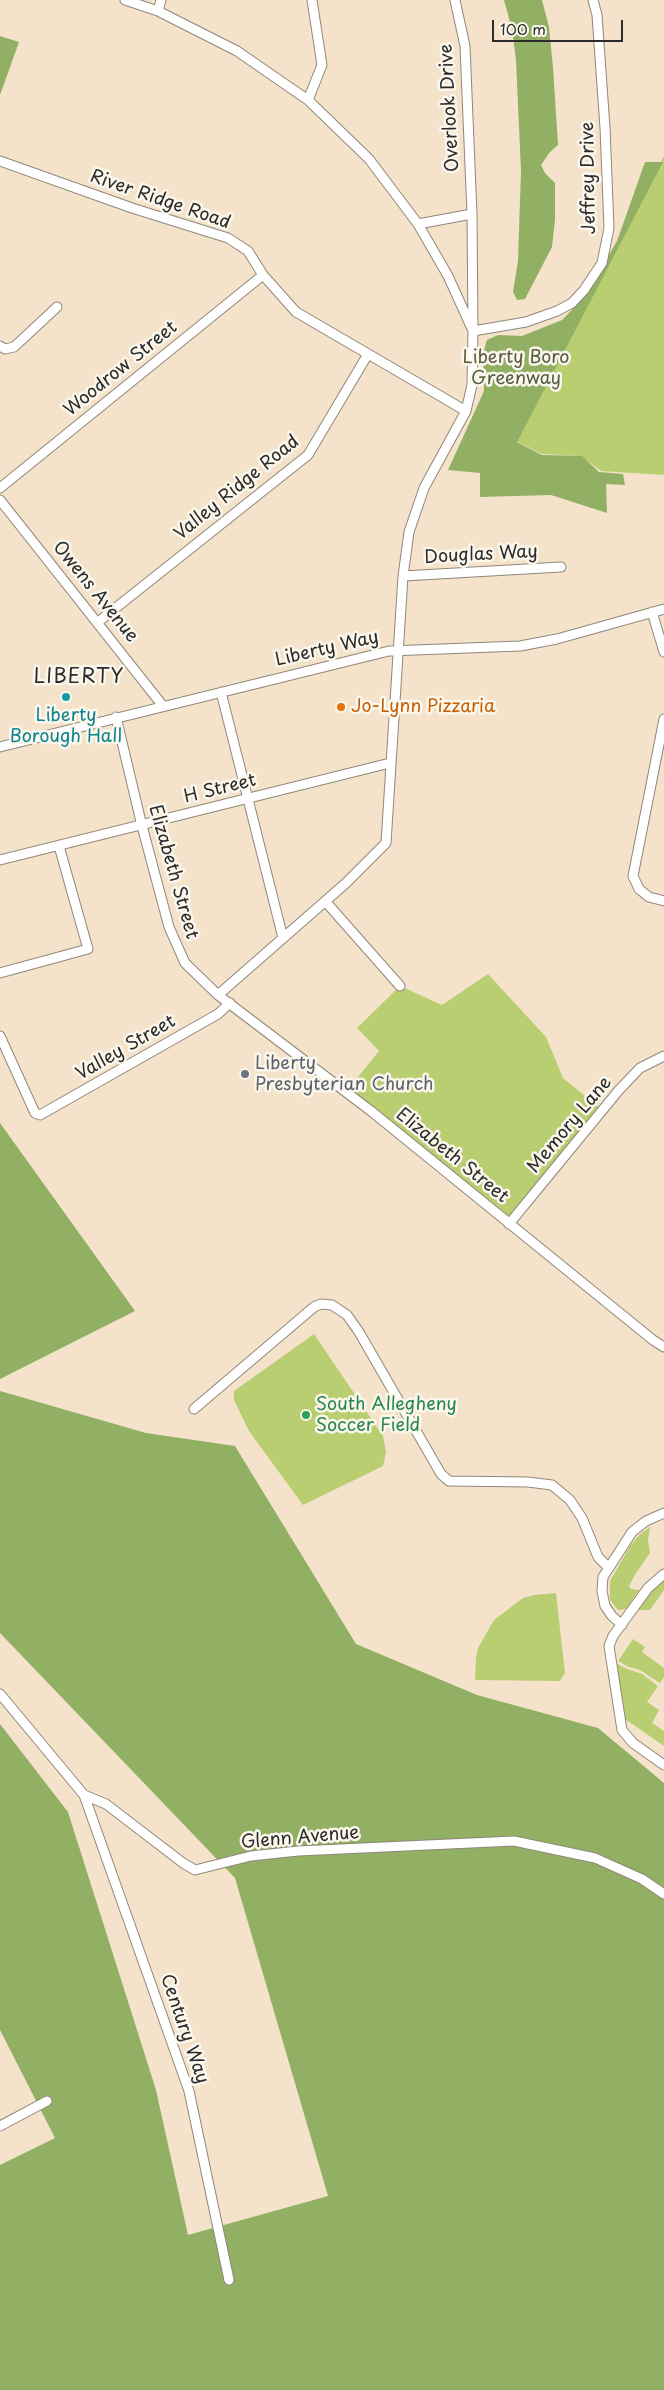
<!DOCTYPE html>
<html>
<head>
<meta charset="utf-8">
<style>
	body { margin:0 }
	#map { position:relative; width:664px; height:2390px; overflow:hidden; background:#f4e3ca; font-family:"Playpen Sans",sans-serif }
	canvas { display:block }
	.scale { position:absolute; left:492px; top:20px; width:131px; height:22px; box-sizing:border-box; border:2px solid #2b2b2b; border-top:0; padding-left:6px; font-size:15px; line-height:18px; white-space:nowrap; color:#2b2b2b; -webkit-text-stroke:4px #fbf7ec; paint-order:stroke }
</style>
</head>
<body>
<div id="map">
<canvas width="664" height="2390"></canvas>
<div class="scale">100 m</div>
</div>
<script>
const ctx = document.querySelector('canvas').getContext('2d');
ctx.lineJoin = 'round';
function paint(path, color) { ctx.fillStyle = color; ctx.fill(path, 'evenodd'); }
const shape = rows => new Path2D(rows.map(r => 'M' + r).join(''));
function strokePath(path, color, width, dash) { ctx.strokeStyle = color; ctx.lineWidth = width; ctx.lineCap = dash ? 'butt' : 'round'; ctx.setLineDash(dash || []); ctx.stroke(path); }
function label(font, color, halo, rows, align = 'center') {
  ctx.font = font + ' "Playpen Sans",sans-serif'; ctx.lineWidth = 5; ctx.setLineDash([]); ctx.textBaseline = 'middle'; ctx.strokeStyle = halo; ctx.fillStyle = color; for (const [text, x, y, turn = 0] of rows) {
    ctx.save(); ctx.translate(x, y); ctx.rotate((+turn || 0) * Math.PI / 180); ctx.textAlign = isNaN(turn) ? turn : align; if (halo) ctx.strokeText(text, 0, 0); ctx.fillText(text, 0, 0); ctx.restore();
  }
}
paint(shape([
	[664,156,664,475,601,471,581,456,542,454,516,441],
	[488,974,546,1037,563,1078,602,1110,509,1224,346,1092,379,1051,357,1028,400,986,442,1005],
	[314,1334,383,1436,386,1452,383,1466,303,1505,249,1431,234,1400,234,1391],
	[650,1527,648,1540,650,1553,636,1573,629,1586,631,1589,639,1590,626,1609,618,1610,610,1600,610,1581,630,1546,639,1535],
	[664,1579,664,1590,650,1610,638,1610,652,1589],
	[556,1593,565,1673,560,1681,475,1680,476,1658,478,1648,494,1620,523,1598,534,1595],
	[633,1639,645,1647,642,1652,664,1668,664,1677,660,1683,640,1670,629,1667,618,1661],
	[616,1663,627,1669,642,1674,658,1686,647,1702,659,1710,652,1723,664,1731,664,1746,625,1719]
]), '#b9cd71');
paint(shape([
	[504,0,542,0,549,27,553,67,558,145,550,152,541,165,545,173,555,183,555,220,552,247,525,299,517,300,513,292,518,261,521,171,516,60,512,29],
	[0,36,19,42,0,95],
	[645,162,663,162,517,442,542,455,582,456,599,472,623,474,625,485,606,484,607,513,551,495,480,497,480,473,448,470,484,391,483,353,487,340,498,335,522,336,562,320,585,296,617,241],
	[0,1123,135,1311,0,1379],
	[0,1391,146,1433,235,1446,356,1644,477,1695,598,1728,664,1783,664,2390,0,2390,0,2165,55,2138,0,2030,0,1724,68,1812,156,2090,188,2235,328,2196,235,1878,0,1633]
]), '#92b063');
const minor = shape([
	[125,0,158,11,237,51,308,100,369,159,418,224,448,276,473,331,472,385,466,411,424,488,409,532,403,576,386,843,346,883,218,995],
	[455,0,465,46,472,214,473,331,526,322,557,311,572,303,584,290,602,263,609,228,605,128,597,15,593,0],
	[158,11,161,0],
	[308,100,322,65,312,0],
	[0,161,132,208,228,238,248,251,263,275,296,312,466,411],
	[418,224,472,214],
	[0,346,5,349,14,347,57,307],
	[0,488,263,275],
	[0,500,163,706],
	[403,576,561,567],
	[652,612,664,652],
	[98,622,308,455,368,354],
	[221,692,283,938],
	[116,717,142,826,169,927,185,963,218,995,371,1111,653,1340,664,1347],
	[664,719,633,876,639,889,649,897,664,901],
	[0,747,389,651,520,646,557,639,664,609],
	[0,860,390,763],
	[325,901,400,986],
	[0,973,88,949,59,846],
	[0,1036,35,1113,40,1115,218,1014,230,1003],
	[509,1224,619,1090,640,1068,664,1056],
	[194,1409,314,1307,321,1304,332,1305,347,1315,359,1332,441,1474,449,1481,528,1482,552,1485,570,1500,582,1518,598,1557,608,1567],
	[664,1574,648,1588,613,1636,609,1646,622,1730,633,1743,664,1765],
	[622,1625,612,1616,605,1606,602,1591,603,1577,632,1532,646,1521,664,1513],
	[0,1694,84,1795,106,1804,183,1863,195,1870,251,1856,298,1851,514,1841,595,1858,642,1879,664,1894],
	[84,1795,189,2091,229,2280],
	[0,2126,47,2101]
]);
strokePath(minor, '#90877a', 11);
strokePath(minor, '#fff', 9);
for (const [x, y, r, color] of [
	[66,697,5,"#0f9aa8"],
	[341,707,5,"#e8710a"],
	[245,1074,5,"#6b7280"],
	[306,1415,5,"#2e9e5b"]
]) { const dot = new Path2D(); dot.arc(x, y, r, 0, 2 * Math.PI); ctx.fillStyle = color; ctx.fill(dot); strokePath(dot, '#fbf7ec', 2); }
label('18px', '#2b2b2b', '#fbf7ec', [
	["Overlook Drive",450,108,-93],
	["Jeffrey Drive",589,178,-91],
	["River Ridge Road",160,200,19],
	["Woodrow Street",121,369,-39],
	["Valley Ridge Road",237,488,-39],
	["Douglas Way",481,555,-3],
	["Owens Avenue",95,592,51],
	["Liberty Way",327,649,-13],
	["H Street",220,789,-14],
	["Elizabeth Street",173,872,74],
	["Valley Street",126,1048,-30],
	["Memory Lane",570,1125,-50],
	["Elizabeth Street",452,1156,39],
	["Glenn Avenue",300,1838,-5],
	["Century Way",184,2029,71]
]);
label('18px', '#565c40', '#fbf7ec', [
	["Liberty Boro",516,358],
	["Greenway",516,379]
]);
label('18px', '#c56008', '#fbf7ec', [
	["Jo-Lynn Pizzaria",351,707]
], 'left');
label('18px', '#0d838f', '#fbf7ec', [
	["Liberty",66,716],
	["Borough Hall",66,737]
]);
label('18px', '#5b616d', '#fbf7ec', [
	["Liberty",255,1064],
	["Presbyterian Church",255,1085]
], 'left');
label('18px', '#27864d', '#fbf7ec', [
	["South Allegheny",316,1405],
	["Soccer Field",316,1426]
], 'left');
ctx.letterSpacing = '1px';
label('20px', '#2b2b2b', '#fbf7ec', [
	["LIBERTY",79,677]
]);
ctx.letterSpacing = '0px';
</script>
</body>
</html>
